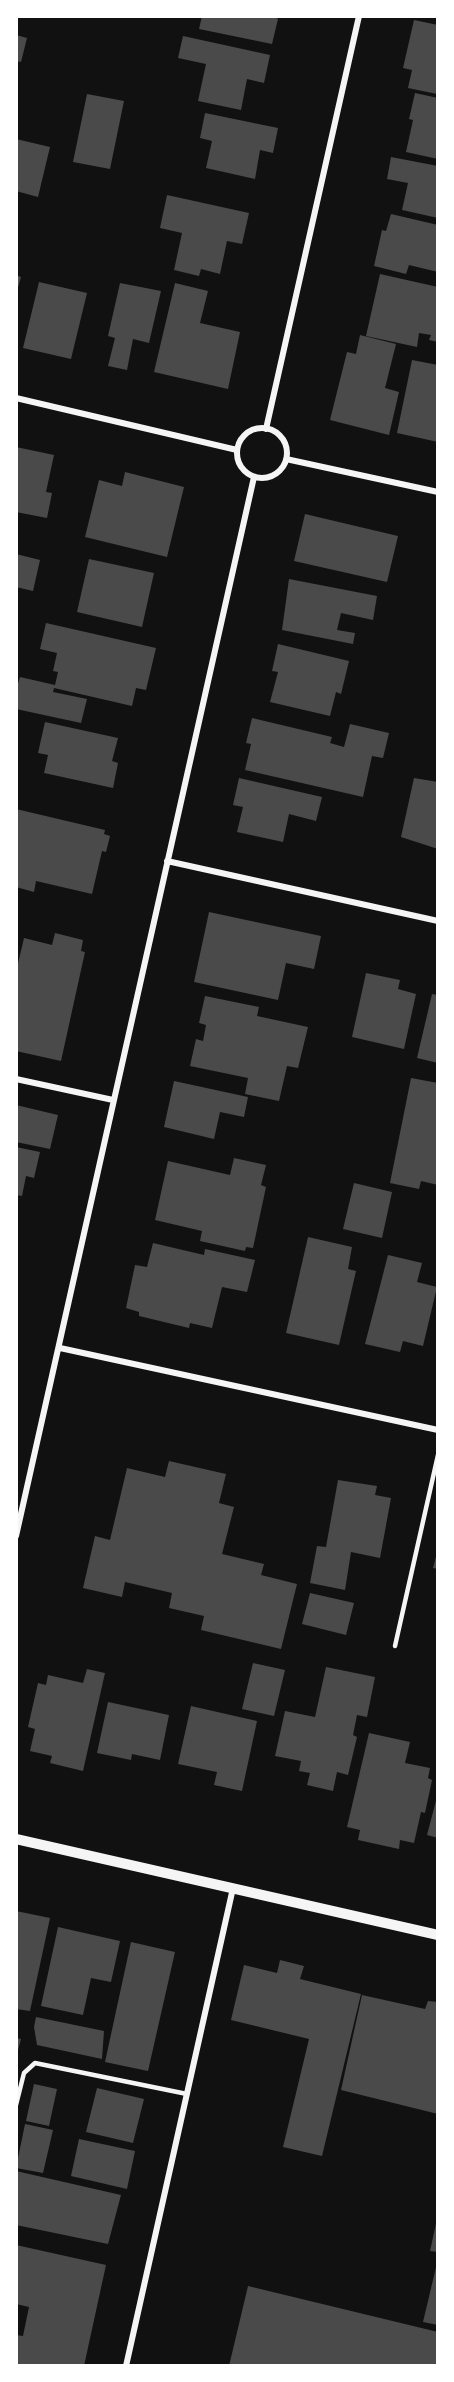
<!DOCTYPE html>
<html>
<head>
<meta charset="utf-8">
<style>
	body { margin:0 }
	#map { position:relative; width:454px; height:2382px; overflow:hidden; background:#111; font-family:Overpass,sans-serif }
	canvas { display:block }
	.frame { position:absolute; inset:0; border:18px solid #fff; pointer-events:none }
</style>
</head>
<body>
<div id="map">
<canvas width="454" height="2382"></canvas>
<div class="frame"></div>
</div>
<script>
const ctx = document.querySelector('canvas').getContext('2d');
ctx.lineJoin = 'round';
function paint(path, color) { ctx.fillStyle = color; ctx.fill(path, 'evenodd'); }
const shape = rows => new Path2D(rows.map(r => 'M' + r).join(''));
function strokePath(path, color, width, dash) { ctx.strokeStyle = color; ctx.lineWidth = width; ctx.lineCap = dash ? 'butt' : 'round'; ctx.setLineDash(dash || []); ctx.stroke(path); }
paint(shape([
	[202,16,274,16,278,19,272,44,199,29],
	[414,20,438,25,437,94,408,88,412,70,403,68],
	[16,35,27,38,21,62,16,61],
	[183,36,270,55,264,83,247,79,241,110,198,101,206,64,178,58],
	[415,93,438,98,438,159,406,152,413,120,409,119],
	[87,94,124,101,110,169,73,162],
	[205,113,278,128,273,153,260,150,255,179,206,168,212,141,200,138],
	[16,139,50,147,38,197,16,191],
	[391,157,438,166,438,218,402,210,408,183,387,179],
	[167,195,249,213,242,244,227,241,220,274,201,269,199,276,174,270,182,233,160,228],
	[391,214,438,225,438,272,409,265,406,274,374,266,382,230,386,231],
	[380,274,438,287,438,342,429,340,431,335,419,333,417,347,366,336],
	[16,275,21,277,17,291,16,291],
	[39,282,87,293,71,359,23,348],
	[120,283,161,291,149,343,133,339,127,370,108,366,115,338,108,336],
	[175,283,208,291,200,323,240,332,228,389,154,372],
	[360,335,396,344,385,388,399,392,389,435,330,420,347,352,356,354],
	[412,360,438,365,438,442,397,433],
	[16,447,54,455,46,492,52,493,47,518,16,512],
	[125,472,184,487,167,557,85,537,99,480,122,486],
	[305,514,398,536,387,582,294,561],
	[16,554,40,560,33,591,16,587],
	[89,559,154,573,142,627,77,612],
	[289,579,377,596,373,620,341,613,337,630,355,633,353,644,282,630],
	[46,623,156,648,146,690,136,688,132,706,54,688,53,692,87,699,81,723,16,709,16,690,20,677,55,685,58,672,53,671,57,653,40,649],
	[278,644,349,661,341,694,336,692,330,716,270,702,278,672,272,671],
	[252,718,332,737,330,743,344,747,350,724,389,733,383,758,372,756,363,797,245,770,251,744,246,743],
	[45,722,118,738,112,761,118,763,113,788,44,773,48,755,38,753],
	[239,778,322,797,316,821,289,814,283,842,237,832,243,807,233,805],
	[414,778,438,782,438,849,401,837],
	[16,809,105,830,104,834,110,836,106,852,102,851,92,894,36,881,34,892,16,887],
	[209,912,321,936,314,969,286,963,278,1000,194,982],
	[55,933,83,940,81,951,85,952,61,1061,16,1051,16,972,24,938,52,945],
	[366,973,400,980,398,989,416,994,404,1049,352,1037],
	[432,994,438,995,438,1063,417,1058],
	[205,996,259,1007,257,1016,308,1027,298,1068,287,1066,279,1101,245,1094,248,1078,190,1066,196,1039,203,1041,206,1025,199,1023],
	[411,1078,438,1083,438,1185,421,1181,419,1189,390,1183],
	[174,1081,248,1097,244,1117,220,1112,214,1139,164,1127],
	[16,1105,58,1115,50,1149,16,1142],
	[16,1147,40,1152,34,1178,26,1176,22,1196,16,1195],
	[234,1158,266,1165,261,1185,266,1187,253,1248,246,1247,245,1251,200,1241,202,1231,155,1220,168,1161,230,1175],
	[354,1183,392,1192,382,1238,343,1229],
	[308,1237,352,1247,348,1269,356,1271,339,1345,286,1333],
	[153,1243,204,1255,205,1249,255,1260,247,1292,222,1287,212,1328,190,1323,189,1328,139,1316,139,1312,126,1308,135,1265,147,1267],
	[388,1255,422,1263,417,1282,437,1287,423,1346,403,1341,400,1352,365,1344],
	[169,1461,226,1474,219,1503,234,1507,222,1554,264,1564,261,1575,297,1584,281,1649,201,1630,204,1616,169,1608,172,1593,125,1582,122,1597,83,1588,95,1536,110,1540,127,1468,165,1477],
	[338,1480,377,1486,375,1495,391,1498,380,1558,351,1552,345,1590,310,1583,317,1546,326,1547],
	[437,1553,438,1553,438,1569,433,1568],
	[310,1593,354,1603,346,1635,302,1624],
	[253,1663,285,1670,274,1716,242,1709],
	[326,1667,375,1677,367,1717,357,1715,353,1735,357,1737,348,1775,337,1772,333,1791,307,1785,310,1773,299,1771,301,1761,275,1756,285,1711,315,1717],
	[87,1669,105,1673,83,1771,50,1763,52,1756,30,1751,35,1729,28,1727,38,1683,46,1685,48,1675,83,1683],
	[108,1702,169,1715,160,1760,132,1754,131,1760,97,1753],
	[191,1706,257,1721,242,1791,214,1785,217,1772,178,1764],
	[369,1733,410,1742,405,1763,430,1768,428,1778,432,1780,425,1813,421,1812,414,1843,400,1840,399,1849,358,1840,360,1830,347,1827],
	[438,1793,438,1838,427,1835],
	[16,1911,50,1918,30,2011,16,2009],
	[58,1927,120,1941,111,1982,91,1978,83,2015,41,2006],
	[131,1942,175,1952,148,2071,105,2062],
	[280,1960,304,1966,300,1979,361,1994,322,2156,283,2147,309,2039,231,2020,244,1965,277,1973],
	[362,1995,425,2009,428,2001,438,2002,438,2114,341,2090],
	[36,2017,104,2031,102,2059,37,2045,34,2027],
	[16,2038,21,2039,17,2054,16,2054],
	[34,2084,57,2089,49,2126,26,2121],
	[97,2088,144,2099,133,2143,86,2132],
	[25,2124,53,2130,43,2173,16,2168],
	[79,2139,135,2151,127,2189,71,2176],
	[16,2171,121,2195,108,2244,16,2225],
	[437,2219,438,2220,438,2252,430,2251],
	[16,2245,106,2265,84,2366,16,2366,16,2335,23,2336,29,2307,16,2304],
	[437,2263,438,2263,438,2325,423,2322],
	[248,2286,438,2332,438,2366,229,2366]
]), '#4a4a4a');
strokePath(shape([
	[395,1646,438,1455],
	[16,2105,24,2073,35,2063,187,2094]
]), '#f5f5f5', 4.5);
strokePath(shape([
	[16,398,237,450],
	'237 453a25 25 0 1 1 50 0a25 25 0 1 1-50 0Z',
	[266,429,359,16],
	[286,459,438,492],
	[167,861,438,921],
	[16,1079,113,1100],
	[60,1348,438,1430],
	[16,1536,254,477],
	[126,2366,233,1888]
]), '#f5f5f5', 6);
strokePath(shape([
	[16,1839,438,1935]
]), '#f5f5f5', 10);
</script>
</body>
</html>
